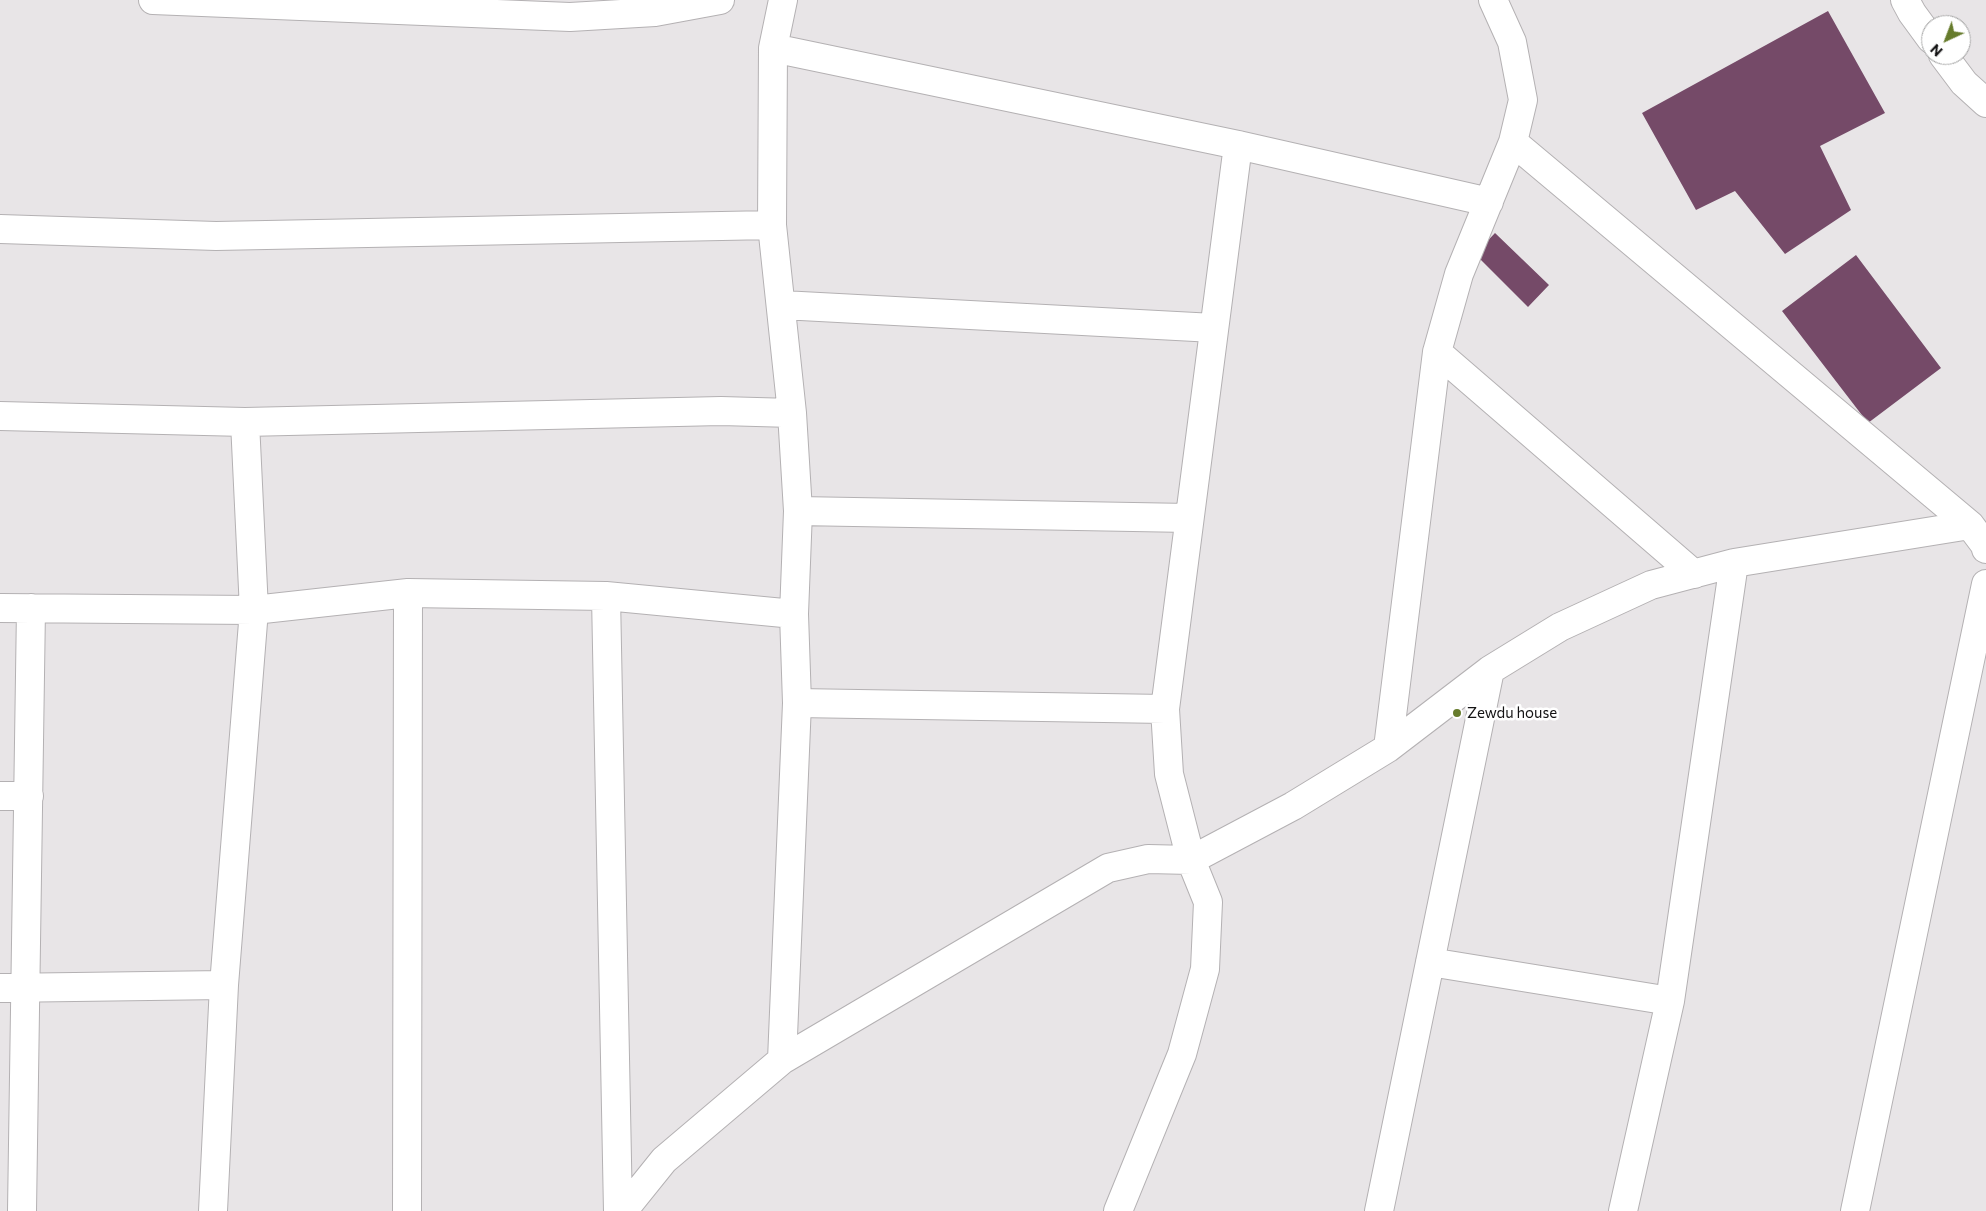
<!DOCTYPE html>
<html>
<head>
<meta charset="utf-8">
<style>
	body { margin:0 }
	#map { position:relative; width:1986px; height:1211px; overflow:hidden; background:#e8e5e7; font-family:Commissioner,sans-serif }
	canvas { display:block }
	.north { position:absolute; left:1921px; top:15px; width:50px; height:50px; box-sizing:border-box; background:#fff; border:1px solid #a1a1a1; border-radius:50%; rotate:223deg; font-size:14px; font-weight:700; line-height:20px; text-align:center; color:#141314 }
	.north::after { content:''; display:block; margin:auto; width:18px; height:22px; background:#667b2c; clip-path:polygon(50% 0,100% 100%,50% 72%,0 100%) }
</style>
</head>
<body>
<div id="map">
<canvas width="1986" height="1211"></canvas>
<div class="north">N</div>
</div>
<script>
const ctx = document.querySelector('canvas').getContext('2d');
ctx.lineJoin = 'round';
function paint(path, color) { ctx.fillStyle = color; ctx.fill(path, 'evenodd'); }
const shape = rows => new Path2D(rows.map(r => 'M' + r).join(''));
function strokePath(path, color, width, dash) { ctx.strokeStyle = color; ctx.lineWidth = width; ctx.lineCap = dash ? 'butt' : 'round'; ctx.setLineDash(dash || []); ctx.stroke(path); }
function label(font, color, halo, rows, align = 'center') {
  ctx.font = font + ' Commissioner,sans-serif'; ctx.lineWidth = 5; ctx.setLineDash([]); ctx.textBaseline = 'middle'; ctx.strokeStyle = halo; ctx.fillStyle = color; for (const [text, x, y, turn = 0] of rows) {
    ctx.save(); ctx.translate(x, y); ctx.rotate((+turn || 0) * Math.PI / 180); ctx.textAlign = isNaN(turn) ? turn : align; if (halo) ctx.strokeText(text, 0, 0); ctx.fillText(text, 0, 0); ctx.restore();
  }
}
paint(shape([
	[1828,11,1885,113,1820,146,1851,210,1785,254,1735,191,1696,210,1642,113],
	[1495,233,1549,285,1528,307,1475,254],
	[1856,255,1941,368,1868,423,1782,311]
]), '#754a68');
const minor = shape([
	[153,0,570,17,655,12,720,0],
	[1905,0,1912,13,1931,39],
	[773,48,1238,145,1489,202],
	[1943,55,1964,83,1986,103],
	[1513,142,1970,525,1985,545,1986,549],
	[0,229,216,236,772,225],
	[782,305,1214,328],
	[1437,352,1694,574],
	[0,416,245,422],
	[798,511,1189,518],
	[606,596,618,1211],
	[0,608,254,610,408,593,606,596,794,614],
	[797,703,1165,709],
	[1388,748,1437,352,1459,274,1513,142,1523,100,1512,42,1493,0],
	[0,796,29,796],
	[1430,962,1670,1001],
	[0,988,224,985],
	[782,1060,797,703,794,614,798,511,792,413,772,225,773,48,783,0],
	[22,1211,31,608],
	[213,1211,224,985,254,610,245,422,721,411,792,413],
	[407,1211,408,593],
	[623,1211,664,1160,782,1060,1108,868,1148,859,1191,860,1293,806,1388,748,1490,670,1560,627,1651,585,1734,563,1970,525],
	[1118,1211,1182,1054,1205,969,1208,902,1191,860,1169,774,1165,709,1238,145],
	[1379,1211,1490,670],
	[1623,1211,1670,1001,1734,563],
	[1855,1211,1986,584]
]);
strokePath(minor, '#b4b1b3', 30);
strokePath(minor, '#fff', 28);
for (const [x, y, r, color] of [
	[1457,713,5,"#667b2c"]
]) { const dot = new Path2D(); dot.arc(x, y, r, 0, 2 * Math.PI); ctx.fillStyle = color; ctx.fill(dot); strokePath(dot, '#fff', 2); }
label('15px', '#141314', '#fff', [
	["Zewdu house",1467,713]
], 'left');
</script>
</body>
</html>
